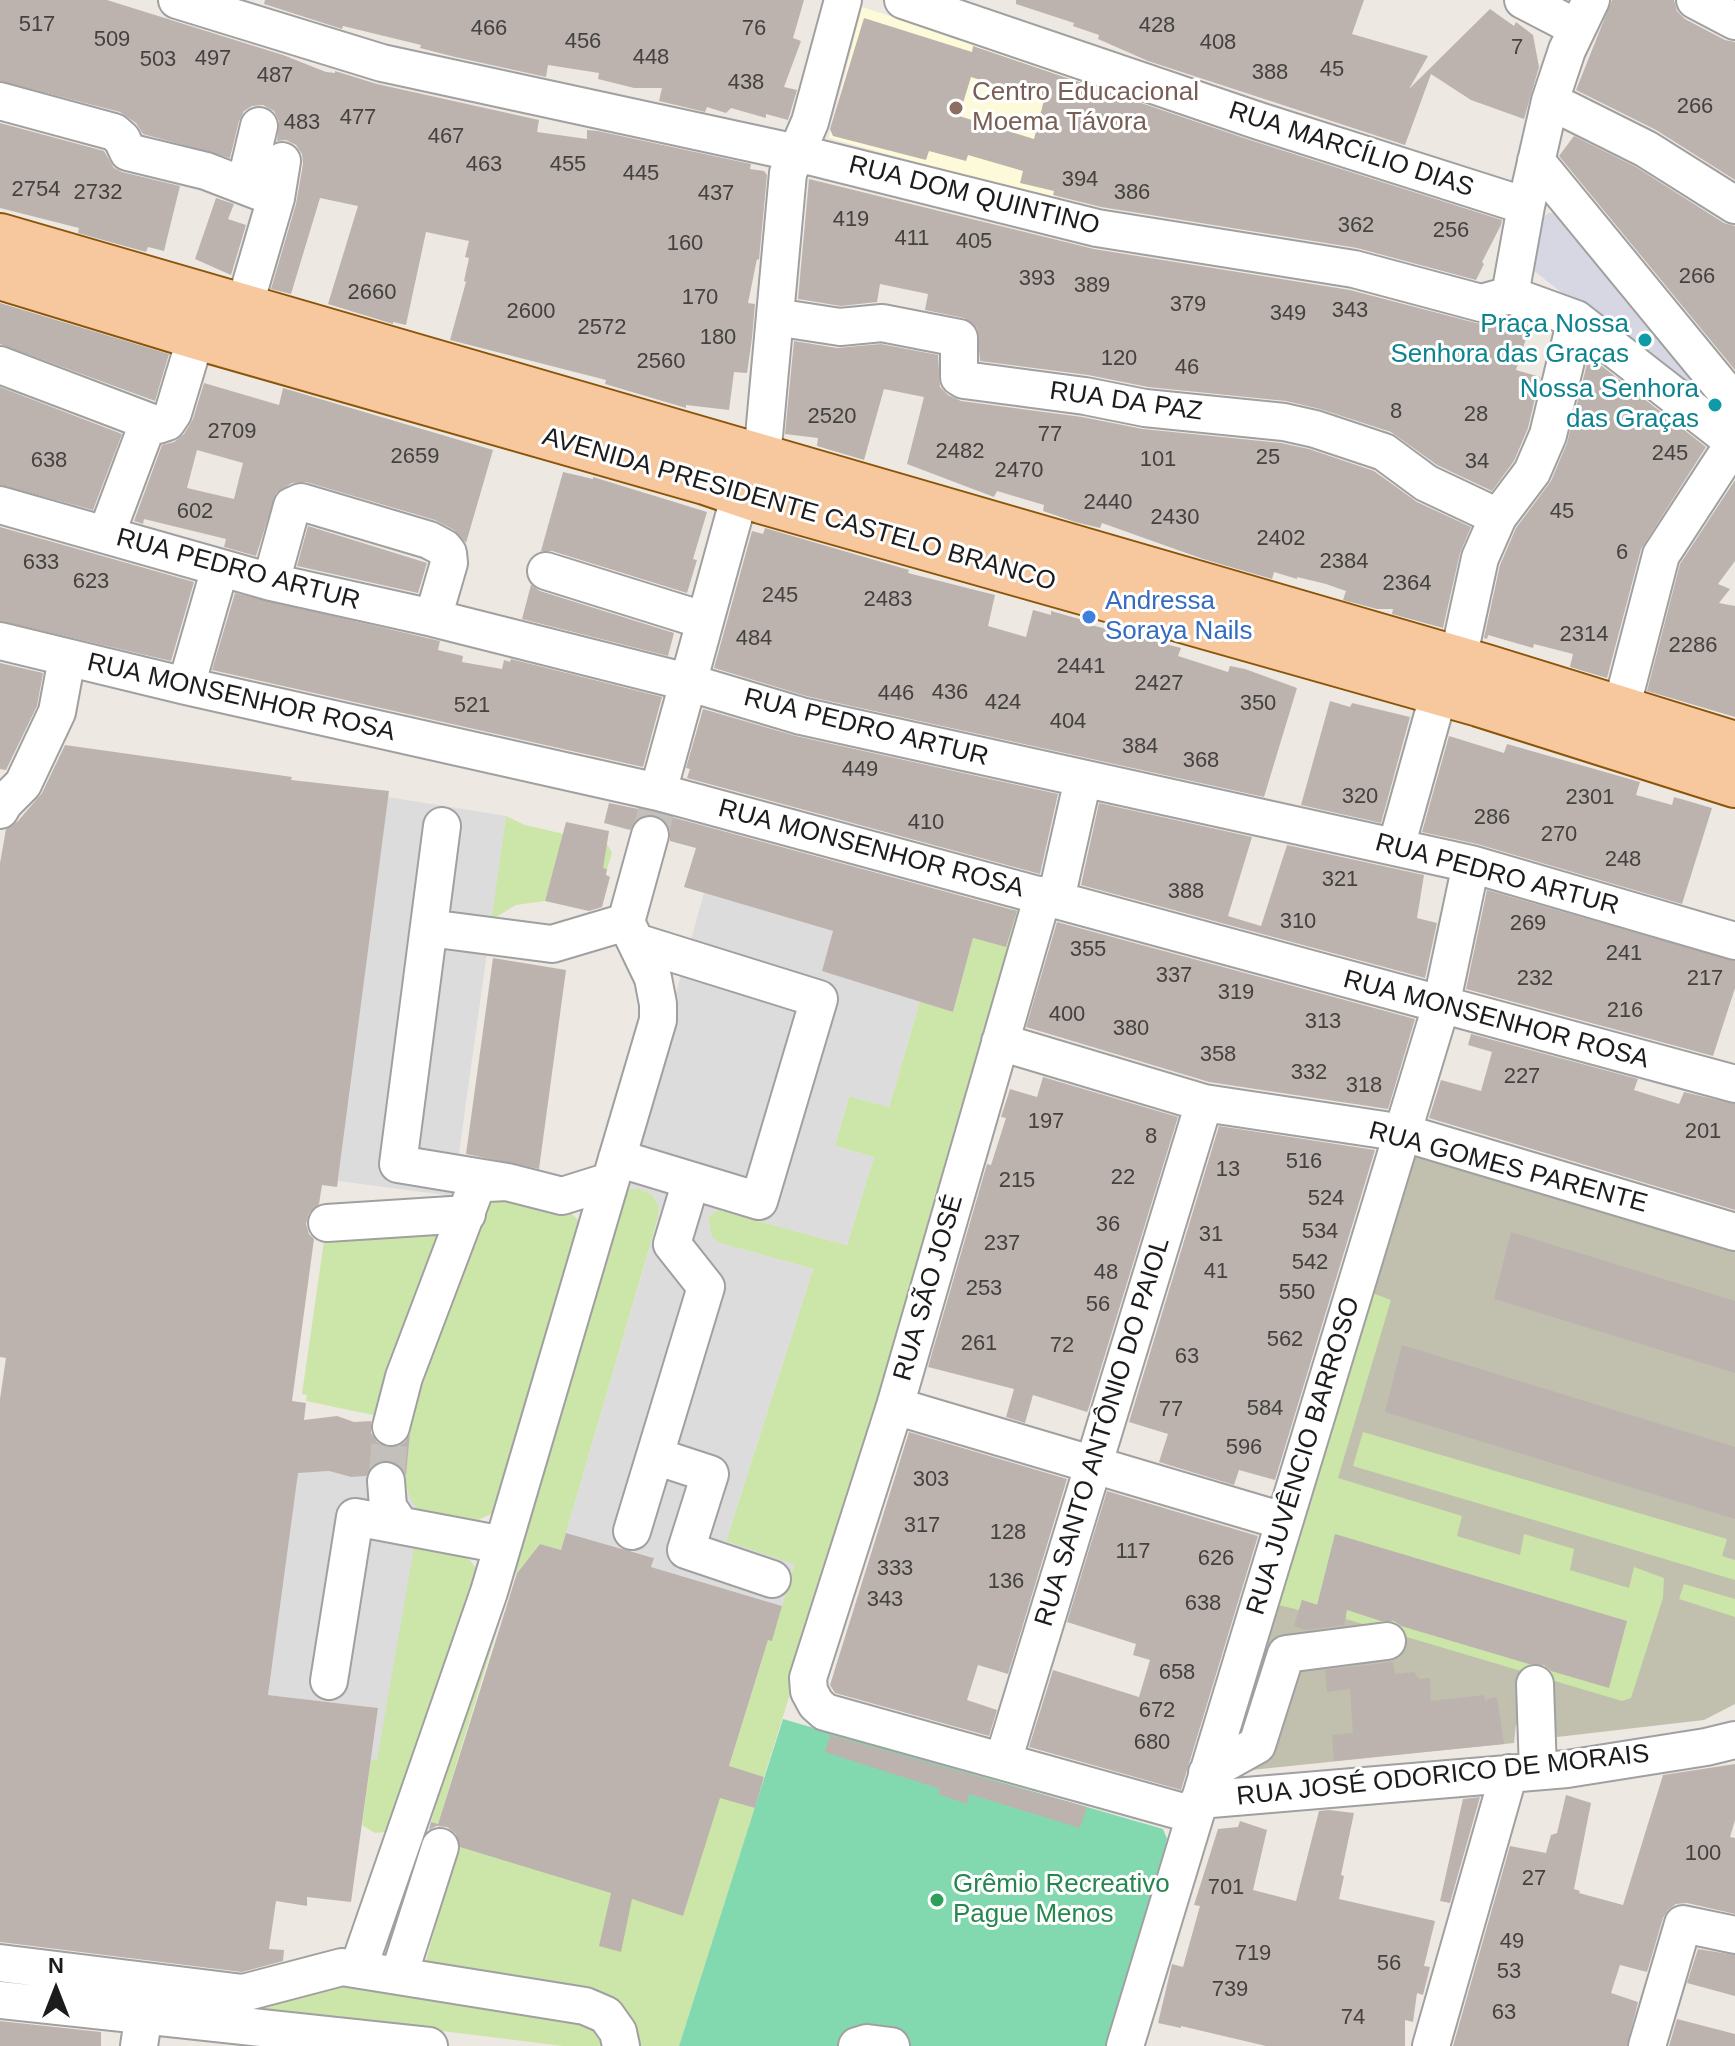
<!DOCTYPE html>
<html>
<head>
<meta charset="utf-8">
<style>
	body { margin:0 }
	#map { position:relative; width:1735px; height:2046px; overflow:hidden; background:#ede8e2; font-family:Helvetica,sans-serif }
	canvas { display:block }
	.north { position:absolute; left:16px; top:1950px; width:80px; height:80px; -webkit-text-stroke:6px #fff; paint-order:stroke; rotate:0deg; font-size:22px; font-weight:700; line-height:32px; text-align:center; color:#1c1c1c }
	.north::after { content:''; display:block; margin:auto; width:28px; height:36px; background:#1c1c1c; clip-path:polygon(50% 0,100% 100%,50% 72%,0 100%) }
</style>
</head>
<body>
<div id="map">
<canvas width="1735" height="2046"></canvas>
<div class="north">N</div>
</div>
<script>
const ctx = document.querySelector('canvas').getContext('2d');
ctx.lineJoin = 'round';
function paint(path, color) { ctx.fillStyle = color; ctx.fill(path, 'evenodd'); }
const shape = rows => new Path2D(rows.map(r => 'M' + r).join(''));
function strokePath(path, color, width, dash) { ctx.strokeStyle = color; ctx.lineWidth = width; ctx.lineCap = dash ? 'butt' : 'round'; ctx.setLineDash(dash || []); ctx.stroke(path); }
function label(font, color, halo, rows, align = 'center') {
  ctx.font = font + ' Helvetica,sans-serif'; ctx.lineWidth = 6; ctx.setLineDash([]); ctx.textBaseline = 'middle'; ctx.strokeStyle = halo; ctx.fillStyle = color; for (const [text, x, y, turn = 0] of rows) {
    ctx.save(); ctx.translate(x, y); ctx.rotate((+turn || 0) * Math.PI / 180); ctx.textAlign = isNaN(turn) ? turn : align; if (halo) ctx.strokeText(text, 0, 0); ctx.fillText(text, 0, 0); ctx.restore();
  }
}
paint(shape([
	[862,7,1085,78,1054,200,829,138]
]), '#fdfada');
paint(shape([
	[1411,1144,1735,1242,1735,1704,1704,1720,1557,1737,1555,1724,1516,1724,1514,1743,1251,1770,1233,1741]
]), '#c1bfae');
paint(shape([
	[506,816,525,825,607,844,612,853,607,869,557,857,545,901,516,905,491,920],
	[1013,909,1026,912,1030,928,764,1777,747,1772,738,1803,755,1808,679,2046,563,2046,0,1976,243,1993,421,1979,456,1852,459,1853,464,1836,470,1848,683,1915,768,1640,772,1640,794,1565,726,1541,813,1269,720,1243,712,1238,708,1217,718,1210,847,1245,874,1157,835,1146,849,1096,889,1107,920,1001,953,1012,973,938,1003,946],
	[629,1189,640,1189,652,1194,659,1206,658,1218,561,1550,540,1544,513,1577,438,1824,431,1822,619,1196],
	[495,1193,565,1207,579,1221,582,1230,499,1506,493,1513,470,1524,420,1513,410,1499,405,1482,416,1377,479,1204],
	[443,1230,378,1416,306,1401,307,1395,302,1394,324,1241,328,1238],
	[1367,1291,1391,1300,1338,1478,1462,1516,1457,1536,1520,1555,1524,1534,1574,1549,1570,1570,1629,1588,1634,1567,1664,1578,1663,1598,1631,1698,1622,1701,1346,1619,1346,1614,1302,1600,1299,1610,1274,1604],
	[1363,1432,1727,1539,1722,1556,1735,1560,1735,1580,1353,1466],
	[413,1544,460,1555,470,1560,478,1571,391,1822,385,1832,375,1833,362,1825,371,1759,377,1759],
	[1684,1584,1735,1599,1735,1617,1679,1599]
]), '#cce5a9');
paint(shape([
	[783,1719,1163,1829,1167,1839,1165,1847,1105,2046,679,2046]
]), '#83d9af');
paint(shape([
	[388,797,506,816,453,1196,338,1181],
	[704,893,833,931,823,971,920,1001,889,1107,849,1096,835,1146,874,1157,847,1245,718,1210,708,1217,712,1237,720,1243,813,1269,726,1541,794,1564,782,1606,651,1567,653,1557,566,1533,658,1219,659,1206,652,1194,640,1189,629,1189,619,1196],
	[298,1468,311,1472,329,1471,351,1477,368,1476,386,1481,405,1482,410,1499,420,1513,377,1760,371,1759,378,1708,268,1695]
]), '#dcdcdc');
paint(shape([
	[1549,213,1558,213,1729,414,1721,418,1528,266,1538,221]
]), '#d6d7e2');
paint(shape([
	[0,0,107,0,283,55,326,72,335,73,335,71,377,84,539,120,537,132,587,139,587,130,598,131,751,164,750,169,764,171,767,175,759,260,757,259,748,303,755,304,752,338,747,373,734,372,729,410,686,405,686,408,605,384,606,380,450,340,466,282,464,281,469,258,465,257,469,241,426,232,406,325,393,322,393,324,328,304,358,206,320,198,291,294,271,289,296,204,303,164,302,154,296,145,286,140,277,141,279,121,274,111,263,105,252,106,244,111,239,121,230,158,143,134,136,123,120,112,0,81],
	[265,0,804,0,793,38,801,41,784,87,797,90,788,120,766,114,766,118,731,108,726,113,707,107,705,112,659,101,662,88,634,88,598,79,599,73,548,65,546,77,455,57,420,48,421,45,343,26,342,29,264,4],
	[1016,0,1364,0,1352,34,1428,56,1409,89,1490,9,1514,26,1516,22,1533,35,1539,67,1524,119,1471,100,1431,74,1405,145,1148,61,1098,39,1099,35,1073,26,1074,23,1016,4],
	[1612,0,1674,0,1677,11,1685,19,1725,40,1735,42,1735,180,1656,130,1576,90],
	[864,18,972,52,973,46,1253,141,1502,220,1501,225,1482,262,1484,264,1476,280,1357,248,1101,207,1053,195,1054,191,1020,183,1023,171,968,155,966,161,929,151,926,160,833,136,830,129],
	[971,77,1044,100,1034,139,959,116],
	[0,123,104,151,114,168,122,172,180,186,164,251,148,247,146,252,78,233,79,228,0,208],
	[1574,136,1636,167,1724,223,1735,226,1735,370,1559,156],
	[809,179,1094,249,1350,290,1476,323,1501,326,1503,319,1530,326,1516,370,1540,377,1528,428,1514,461,1492,491,1437,465,1391,432,1320,409,1286,401,1148,387,1088,375,980,361,977,328,964,318,925,310,928,294,880,284,877,302,841,306,798,299],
	[216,198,234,204,228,219,246,225,231,275,195,259],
	[0,303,169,354,155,401,0,344],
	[794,341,837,348,881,344,938,355,940,387,948,395,961,401,1082,417,1143,429,1281,443,1309,449,1374,471,1417,502,1471,527,1460,553,1443,628,1392,614,1393,609,1377,609,1343,600,1346,591,1326,584,1297,577,1297,579,1274,572,1272,579,1203,559,1102,523,1100,528,1075,522,1043,511,1044,505,997,491,994,497,907,464,924,397,884,389,864,460,817,446,818,438,785,434],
	[1588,360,1598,363,1706,447,1641,549,1607,678,1570,667,1573,654,1534,644,1533,648,1488,635,1487,639,1484,638,1500,565,1516,528,1551,481,1567,443],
	[204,383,279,405,283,388,493,450,466,543,454,530,435,520,306,482,292,483,276,493,256,556,224,547,226,539,144,519,143,524,134,521,162,445,174,442,184,434,193,419],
	[197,450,243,463,234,499,187,488],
	[0,387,122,434,93,510,0,485],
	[563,472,593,479,593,477,707,512,693,559,697,560,687,593,552,551,541,551],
	[1735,480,1735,561,1718,584,1730,589,1719,603,1735,606,1735,717,1647,691,1680,564],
	[308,526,427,563,418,593,297,566],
	[0,527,194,582,171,661,0,621],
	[765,528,909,570,908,573,995,595,988,626,1026,637,1033,610,1051,615,1051,611,1083,620,1083,623,1181,648,1178,656,1228,672,1230,666,1245,669,1297,688,1264,797,806,696,714,668,752,531,763,534],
	[531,585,540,591,674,633,668,656,522,619],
	[235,593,440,641,438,650,463,656,462,662,502,669,504,660,510,662,511,659,662,697,643,767,212,670],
	[0,663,43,673,37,706,6,770,0,769],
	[1330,701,1350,707,1352,703,1410,717,1381,823,1301,805],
	[703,709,796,736,1058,794,1040,874,687,778,690,769,686,768],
	[1449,736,1504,753,1507,744,1640,782,1636,795,1672,805,1674,797,1712,808,1682,904,1477,844,1422,832],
	[65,745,292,777,291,780,389,791,337,1187,322,1185,319,1204,309,1213,306,1224,309,1234,314,1239,292,1401,306,1403,304,1420,337,1416,354,1422,371,1421,371,1433,377,1442,385,1447,397,1447,405,1442,410,1434,406,1476,403,1469,396,1462,385,1460,374,1464,366,1476,351,1477,329,1471,298,1473,268,1695,378,1708,351,1902,307,1897,307,1906,276,1901,269,1949,284,1950,283,1961,242,1972,0,1942,0,1399,6,1358,0,1357,0,863,6,829,18,821,42,793],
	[609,803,653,812,1017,911,1006,947,973,938,953,1012,822,971,833,931,684,887,696,848,670,841,670,830,665,821,655,815,646,815,636,820,630,830,604,823],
	[1099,803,1252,837,1228,916,1261,926,1287,845,1424,875,1417,918,1437,923,1425,978,1081,885],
	[566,822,609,831,603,868,607,869,606,875,610,877,602,907,589,911,545,901],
	[1487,890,1735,961,1735,988,1713,1056,1466,989],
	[1057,922,1415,1019,1388,1109,1209,1082,1026,1027],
	[493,958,566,970,539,1169,466,1154],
	[1471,1034,1638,1079,1634,1090,1679,1104,1684,1092,1735,1104,1735,1210,1429,1118,1441,1080,1481,1091,1492,1052,1468,1045],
	[1043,1077,1178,1117,1088,1410,1087,1412,1033,1395,1025,1423,1006,1417,1014,1389,928,1367,987,1164,991,1165,1006,1118,1001,1117,1010,1089,1037,1097],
	[1219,1126,1375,1150,1275,1480,1239,1470,1234,1485,1159,1462,1168,1434,1129,1422],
	[1511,1232,1735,1301,1735,1373,1494,1299],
	[1402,1345,1735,1447,1735,1519,1385,1412],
	[909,1432,1067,1479,1008,1674,978,1665,967,1700,997,1710,989,1736,835,1693,830,1685],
	[1107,1491,1258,1536,1181,1790,1029,1747,1053,1670,1139,1697,1150,1660,1133,1655,1136,1644,1067,1622],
	[566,1533,654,1558,651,1567,782,1606,772,1641,768,1640,729,1766,764,1777,755,1808,720,1798,683,1916,632,1899,621,1952,599,1946,611,1893,460,1847,456,1834,447,1827,436,1826,429,1830,431,1822,438,1824,517,1573,540,1544,561,1550],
	[1335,1534,1627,1621,1609,1688,1551,1671,1544,1665,1529,1664,1401,1626,1394,1621,1381,1621,1347,1610,1344,1625,1306,1630,1294,1626,1302,1600,1317,1605],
	[1393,1662,1395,1674,1414,1672,1419,1679,1430,1678,1431,1701,1484,1695,1485,1700,1497,1697,1504,1744,1334,1761,1332,1735,1353,1733,1350,1689,1327,1692,1325,1670],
	[830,1735,1087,1807,1080,1828,969,1794,967,1804,938,1794,940,1789,825,1752],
	[1735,1764,1735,1820,1730,1837,1735,1838,1735,1914,1687,1903,1676,1904,1668,1910,1663,1918,1647,1972,1620,1965,1611,1993,1638,2002,1627,2046,1453,2046,1510,1846,1546,1853,1551,1835,1557,1833,1566,1795,1591,1803,1574,1889,1580,1891,1579,1893,1623,1905,1663,1775],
	[1480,1797,1450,1903,1440,1901,1463,1799],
	[1329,1810,1354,1813,1341,1875,1344,1876,1339,1899,1435,1921,1424,1966,1430,1967,1423,1995,1417,1993,1413,2022,1405,2020,1405,2046,1266,2046,1181,2026,1181,2028,1158,2023,1172,1964,1183,1967,1200,1906,1194,1905,1218,1829,1238,1827,1240,1821,1267,1830,1253,1890,1296,1901,1319,1811],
	[1698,1949,1735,1955,1735,1996,1687,1983],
	[1677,2019,1735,2034,1735,2046,1669,2046],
	[0,2021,101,2032,101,2046,0,2046]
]), '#bdb3ae');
strokePath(shape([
	[650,835,656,811],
	[386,1481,391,1427]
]), '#c3bfba', 36, [36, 18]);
const minor = shape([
	[177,0,382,63,797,153,1097,228,1354,269,1481,303,1510,295,1576,319,1735,443],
	[903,0,1259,121,1526,206],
	[1523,0,1577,28],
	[1695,0,1735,21],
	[0,101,114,132,122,139,128,152,206,171,276,198],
	[1550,101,1646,149,1735,205],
	[1536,161,1735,403],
	[245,185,259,126],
	[1510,295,1526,206,1550,101,1567,50,1591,0],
	[244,307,276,198,282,161],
	[775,317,840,327,882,323,959,338,959,377,964,380,1085,396,1145,408,1284,422,1315,429,1384,452,1426,483,1498,517],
	[0,365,158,425,167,422,173,413,204,310],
	[0,505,271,582,433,618,687,682,801,716,1471,864,1735,941],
	[106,535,148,423],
	[546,571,703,620],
	[271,582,292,506,301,502,429,540,444,548,448,553,449,563,433,618],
	[0,641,186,686,658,792,1735,1084],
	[1458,659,1480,558,1498,517,1532,472,1548,435,1576,319],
	[186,686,220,568],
	[1621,709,1661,555,1734,443],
	[658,792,737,505,762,458,788,173,810,122,843,0],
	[0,810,4,803,23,784,57,712,67,658],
	[442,826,398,1164,507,1182],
	[1396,847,1439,693],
	[1043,895,895,1406,808,1678,809,1691,816,1704,825,1712,1194,1815],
	[1056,899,1083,779],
	[429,928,552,944,626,922],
	[1000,1042,1204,1103,1404,1133,1735,1232],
	[617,1158,759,1201,819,999,636,942],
	[327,1223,467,1214],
	[895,1406,1283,1521],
	[391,1427,404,1377,476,1187,487,1183,507,1182,562,1196,610,1181],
	[655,1456,710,1474,686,1550,772,1579],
	[386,1481,388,1507,400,1525],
	[632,1531,706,1287,672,1244,691,1181],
	[329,1681,355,1517,503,1545],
	[1535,1684,1538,1771],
	[1003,1761,1204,1103],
	[1207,1773,1257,1745,1286,1654,1387,1641],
	[1199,1800,1567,1769,1706,1747,1735,1740],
	[0,1963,243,1993,342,1967,585,2006,606,2015,618,2032,621,2046],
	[358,1969,489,1592,658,1020,658,1004,653,978,626,922,650,835],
	[399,1975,440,1847],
	[0,2000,429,2046],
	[139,2046,144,2013],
	[857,2046,867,2043,891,2046],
	[1125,2046,1441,1006,1471,864],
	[1431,2046,1509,1773],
	[1647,2046,1683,1924,1735,1935]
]);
const major = shape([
	[0,236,1486,667,1735,744],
	[0,277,197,337,705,482,761,501,1479,704,1735,785]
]);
strokePath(minor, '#a0a0a0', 40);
strokePath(major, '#8c5407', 48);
strokePath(minor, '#fff', 36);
strokePath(major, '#f7c79d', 44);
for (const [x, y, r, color] of [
	[956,108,8,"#8d6e63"],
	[1645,340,8,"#0f9aa8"],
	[1715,405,8,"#0f9aa8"],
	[1089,617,8,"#3f7fe0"],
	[937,1900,8,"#2e9e5b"]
]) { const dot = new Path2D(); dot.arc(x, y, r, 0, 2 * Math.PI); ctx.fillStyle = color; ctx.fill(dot); strokePath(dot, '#fff', 3); }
label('22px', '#444240', null, [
	["517",37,25],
	["428",1157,26],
	["466",489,29],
	["76",754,29],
	["509",112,40],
	["456",583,42],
	["408",1218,43],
	["7",1517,48],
	["448",651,58],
	["497",213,59],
	["503",158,60],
	["45",1332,70],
	["388",1270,73],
	["487",275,76],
	["438",746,83],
	["266",1695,107],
	["477",358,118],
	["483",302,123],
	["467",446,137],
	["463",484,165],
	["455",568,165],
	["445",641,174],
	["394",1080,180],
	["2754",36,190],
	["2732",98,193],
	["386",1132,193],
	["437",716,194],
	["419",851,220],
	["362",1356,226],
	["256",1451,231],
	["411",912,239],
	["405",974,242],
	["160",685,244],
	["266",1697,277],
	["393",1037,279],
	["389",1092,286],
	["2660",372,293],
	["170",700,298],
	["379",1188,305],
	["343",1350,311],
	["2600",531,312],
	["349",1288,314],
	["2572",602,328],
	["180",718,338],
	["120",1119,359],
	["2560",661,362],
	["46",1187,368],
	["8",1396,412],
	["28",1476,415],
	["2520",832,417],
	["2709",232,432],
	["77",1050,435],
	["2482",960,452],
	["245",1670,454],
	["2659",415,457],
	["25",1268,458],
	["101",1158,460],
	["638",49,461],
	["34",1477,462],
	["2470",1019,471],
	["2440",1108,503],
	["602",195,512],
	["45",1562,512],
	["2430",1175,518],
	["2402",1281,539],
	["6",1622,553],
	["2384",1344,562],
	["633",41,563],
	["623",91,582],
	["2364",1407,584],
	["245",780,596],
	["2483",888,600],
	["2314",1584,635],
	["484",754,639],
	["2286",1693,646],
	["2441",1081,667],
	["2427",1159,684],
	["436",950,693],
	["446",896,694],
	["424",1003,703],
	["350",1258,704],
	["521",472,706],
	["404",1068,722],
	["384",1140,747],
	["368",1201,761],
	["449",860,770],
	["320",1360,797],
	["2301",1590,798],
	["286",1492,818],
	["410",926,823],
	["270",1559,835],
	["248",1623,860],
	["321",1340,880],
	["388",1186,892],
	["310",1298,922],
	["269",1528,924],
	["355",1088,950],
	["241",1624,954],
	["337",1174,976],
	["232",1535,979],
	["217",1705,979],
	["319",1236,993],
	["216",1625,1011],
	["400",1067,1015],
	["313",1323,1022],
	["380",1131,1029],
	["358",1218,1055],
	["332",1309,1073],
	["227",1522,1077],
	["318",1364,1086],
	["197",1046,1122],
	["201",1703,1132],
	["8",1151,1137],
	["516",1304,1162],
	["13",1228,1170],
	["22",1123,1178],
	["215",1017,1181],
	["524",1326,1199],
	["36",1108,1225],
	["534",1320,1232],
	["31",1211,1235],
	["237",1002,1244],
	["542",1310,1263],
	["41",1216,1272],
	["48",1106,1273],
	["253",984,1289],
	["550",1297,1293],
	["56",1098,1305],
	["562",1285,1340],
	["261",979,1344],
	["72",1062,1346],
	["63",1187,1357],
	["584",1265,1409],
	["77",1171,1410],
	["596",1244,1448],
	["303",931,1480],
	["317",922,1526],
	["128",1008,1533],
	["117",1133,1552],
	["626",1216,1559],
	["333",895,1569],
	["136",1006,1582],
	["343",885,1600],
	["638",1203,1604],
	["658",1177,1673],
	["672",1157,1711],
	["680",1152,1743],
	["100",1703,1854],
	["27",1534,1879],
	["701",1226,1888],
	["49",1512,1942],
	["719",1253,1954],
	["56",1389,1964],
	["53",1509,1972],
	["739",1230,1990],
	["63",1504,2013],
	["74",1353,2018]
]);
label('26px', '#785e54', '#fff', [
	["Centro Educacional",972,93],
	["Moema Távora",972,123]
], 'left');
label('26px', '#1c1c1c', '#fff', [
	["RUA MARCÍLIO DIAS",1351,150,18],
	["RUA DOM QUINTINO",974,196,14],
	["RUA DA PAZ",1126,402,8],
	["AVENIDA PRESIDENTE CASTELO BRANCO",799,510,16],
	["RUA PEDRO ARTUR",238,570,15],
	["RUA MONSENHOR ROSA",241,698,13],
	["RUA PEDRO ARTUR",866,728,14],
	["RUA MONSENHOR ROSA",871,849,15],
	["RUA PEDRO ARTUR",1497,875,15],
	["RUA MONSENHOR ROSA",1496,1020,15],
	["RUA GOMES PARENTE",1508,1168,15],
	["RUA SÃO JOSÉ",929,1288,-74],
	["RUA SANTO ANTÔNIO DO PAIOL",1103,1432,-73],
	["RUA JUVÊNCIO BARROSO",1304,1456,-73],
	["RUA JOSÉ ODORICO DE MORAIS",1443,1776,-6]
]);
label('26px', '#0d838f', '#fff', [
	["Praça Nossa",1629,325],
	["Senhora das Graças",1629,355],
	["Nossa Senhora",1699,390],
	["das Graças",1699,420]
], 'right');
label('26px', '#366cbe', '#fff', [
	["Andressa",1105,602],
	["Soraya Nails",1105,632]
], 'left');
label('26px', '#27864d', '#fff', [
	["Grêmio Recreativo",953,1885],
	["Pague Menos",953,1915]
], 'left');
</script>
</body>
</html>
